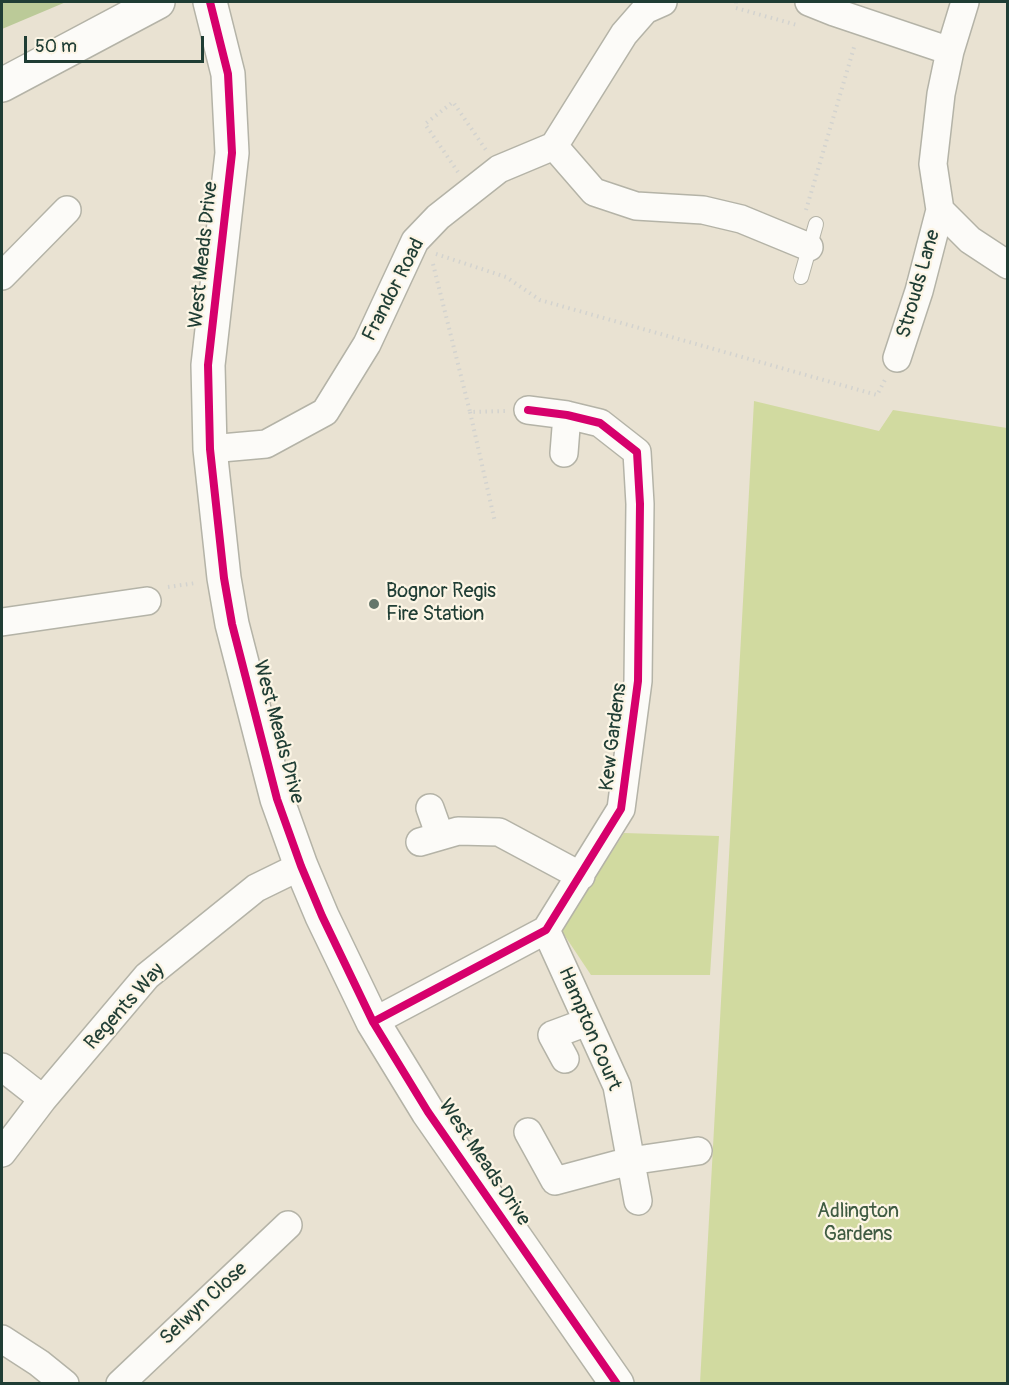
<!DOCTYPE html>
<html>
<head>
<meta charset="utf-8">
<style>
	body { margin:0 }
	#map { position:relative; width:1009px; height:1385px; overflow:hidden; background:#e9e2d2; font-family:Pangolin,sans-serif }
	canvas { display:block }
	.frame { position:absolute; inset:0; border:3px solid #1f3d34; pointer-events:none }
	.scale { position:absolute; left:24px; top:36px; width:180px; height:27px; box-sizing:border-box; border:3px solid #1f3d34; border-top:0; padding-left:8px; font-size:18px; line-height:21px; white-space:nowrap; color:#1f3d34; -webkit-text-stroke:4px #fcf5e5; paint-order:stroke }
</style>
</head>
<body>
<div id="map">
<canvas width="1009" height="1385"></canvas>
<div class="frame"></div>
<div class="scale">50 m</div>
</div>
<script>
const ctx = document.querySelector('canvas').getContext('2d');
ctx.lineJoin = 'round';
function paint(path, color) { ctx.fillStyle = color; ctx.fill(path, 'evenodd'); }
const shape = rows => new Path2D(rows.map(r => 'M' + r).join(''));
function strokePath(path, color, width, dash) { ctx.strokeStyle = color; ctx.lineWidth = width; ctx.lineCap = dash ? 'butt' : 'round'; ctx.setLineDash(dash || []); ctx.stroke(path); }
function label(font, color, halo, rows, align = 'center') {
  ctx.font = font + ' Pangolin,sans-serif'; ctx.lineWidth = 4.5; ctx.setLineDash([]); ctx.textBaseline = 'middle'; ctx.strokeStyle = halo; ctx.fillStyle = color; for (const [text, x, y, turn = 0] of rows) {
    ctx.save(); ctx.translate(x, y); ctx.rotate((+turn || 0) * Math.PI / 180); ctx.textAlign = isNaN(turn) ? turn : align; if (halo) ctx.strokeText(text, 0, 0); ctx.fillText(text, 0, 0); ctx.restore();
  }
}
paint(shape([
	[754,401,879,431,893,410,1007,428,1007,1383,700,1383],
	[624,833,719,836,710,975,591,975,561,930]
]), '#d1daa0');
paint(shape([
	[2,2,66,2,2,29]
]), '#bbca98');
const service = shape([
	[801,277,816,224]
]);
const minor = shape([
	[809,2,834,12,950,51],
	[965,2,950,51,941,94,933,164,940,210,970,240,1008,265],
	[554,146,594,192,636,206,703,210,741,219,809,247],
	[2,276,67,210],
	[897,358,919,291,940,210],
	[210,449,266,444,325,412,367,344,415,241,438,217,499,169,554,146,624,34,645,10,663,2],
	[564,453,567,415],
	[2,622,147,601],
	[430,808,440,836],
	[420,842,458,831,499,832,581,876],
	[546,930,617,1086,638,1201],
	[373,1022,546,930,621,809,638,681,640,504,637,452,600,423,567,415,528,410],
	[565,1059,552,1035,587,1022],
	[2,1067,43,1099],
	[528,1132,555,1181,630,1161,698,1151],
	[2,1153,43,1099,147,976,256,888,301,866],
	[2,1339,39,1363,65,1384],
	[120,1384,288,1225]
]);
const tertiary = shape([
	[210,2,228,74,232,153,208,365,210,449,224,578,232,624,277,799,301,866,322,916,373,1022,428,1112,617,1384],
	[2,85,158,2]
]);
strokePath(service, '#b4b3a7', 16);
strokePath(minor, '#b4b3a7', 30);
strokePath(tertiary, '#b4b3a7', 36);
strokePath(shape([
	[736,2,736,8,797,25],
	[458,172,425,124,453,102,486,150],
	[806,210,855,44],
	[436,254,506,277,540,300,877,395,886,378],
	[433,264,470,412,505,411],
	[470,412,495,522],
	[168,587,196,583]
]), '#d3d3cf', 4, [1.5, 4.5]);
strokePath(service, '#fcfbf8', 14);
strokePath(minor, '#fcfbf8', 27);
strokePath(tertiary, '#fcfbf8', 33);
strokePath(shape([
	[210,2,228,74,232,153,208,365,210,449,224,578,232,624,277,799,301,866,322,916,373,1022,428,1112,617,1384],
	[373,1022,546,930,621,809,638,681,640,504,637,452,600,423,567,415,528,410]
]), '#d6006c', 8);
for (const [x, y, r, color] of [
	[374,604,6,"#66776b"]
]) { const dot = new Path2D(); dot.arc(x, y, r, 0, 2 * Math.PI); ctx.fillStyle = color; ctx.fill(dot); strokePath(dot, '#fcf5e5', 2); }
label('20px', '#1f3d34', '#fcf5e5', [
	["West Meads Drive",204,255,-84],
	["Strouds Lane",919,284,-74],
	["Frandor Road",394,290,-63],
	["West Meads Drive",278,732,75],
	["Kew Gardens",614,737,-83],
	["Regents Way",125,1007,-48],
	["Hampton Court",589,1029,67],
	["West Meads Drive",484,1163,56],
	["Selwyn Close",204,1304,-43]
]);
label('20px', '#1f3d34', '#fcf5e5', [
	["Bognor Regis",386,592],
	["Fire Station",386,615]
], 'left');
label('20px', '#3f5b42', '#fcf5e5', [
	["Adlington",858,1212],
	["Gardens",858,1235]
]);
</script>
</body>
</html>
